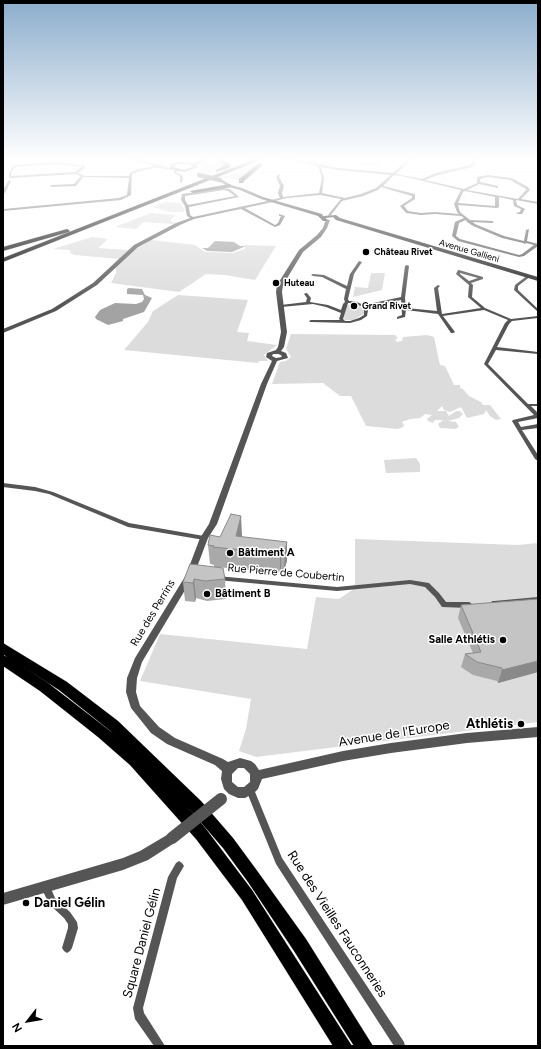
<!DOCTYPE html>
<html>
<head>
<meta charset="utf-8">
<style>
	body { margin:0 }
	#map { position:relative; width:541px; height:1049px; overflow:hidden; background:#fff; font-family:Figtree,sans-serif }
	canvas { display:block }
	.frame { position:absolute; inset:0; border:4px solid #000; pointer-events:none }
	.north { position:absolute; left:8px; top:1001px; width:40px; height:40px; -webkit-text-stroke:3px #fff; paint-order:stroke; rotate:239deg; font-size:11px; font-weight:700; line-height:16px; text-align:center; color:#000 }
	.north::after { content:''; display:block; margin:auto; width:14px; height:18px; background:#000; clip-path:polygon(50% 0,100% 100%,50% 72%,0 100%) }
</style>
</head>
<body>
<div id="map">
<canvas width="541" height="1049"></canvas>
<div class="frame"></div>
<div class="north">N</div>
</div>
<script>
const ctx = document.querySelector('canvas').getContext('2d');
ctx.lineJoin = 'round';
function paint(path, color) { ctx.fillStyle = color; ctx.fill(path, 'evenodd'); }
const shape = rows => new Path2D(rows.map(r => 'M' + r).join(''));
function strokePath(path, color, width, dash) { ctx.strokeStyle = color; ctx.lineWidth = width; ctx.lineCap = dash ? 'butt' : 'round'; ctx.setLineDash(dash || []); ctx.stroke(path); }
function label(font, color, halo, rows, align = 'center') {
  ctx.font = font + ' Figtree,sans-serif'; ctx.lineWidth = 3; ctx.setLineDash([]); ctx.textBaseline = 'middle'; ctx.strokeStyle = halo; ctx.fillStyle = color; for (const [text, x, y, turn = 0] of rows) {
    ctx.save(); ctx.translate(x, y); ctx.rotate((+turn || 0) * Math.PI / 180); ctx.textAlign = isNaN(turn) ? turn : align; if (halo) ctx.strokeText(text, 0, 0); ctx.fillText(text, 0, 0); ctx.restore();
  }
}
paint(shape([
	[287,159,384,159,376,167,336,162,333,167],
	[204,161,220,161,226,165,224,168,208,174,197,171,201,166,200,163],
	[252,166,255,166,240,180,222,178],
	[165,202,180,203,185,210,183,212,169,212,152,207],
	[151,213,175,215,170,221,176,223,173,224,144,222,136,229,115,227],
	[92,237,108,239,98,248,129,250,119,259,75,255,70,253,70,250,53,249],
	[151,240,195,245,205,252,233,253,245,249,245,245,276,246,255,280,225,275,206,274,179,292,111,283,116,273,116,265,132,249],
	[371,273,385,273,382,290,353,297,355,287,368,288],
	[178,295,248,300,237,332,249,333,247,341,277,345,264,355,268,361,259,361,258,363,124,350,148,322,153,311],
	[353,303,362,307,364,310,364,314,353,320,345,320,343,318,346,306],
	[291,334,395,335,398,338,395,340,397,342,402,341,403,337,427,335,434,337,440,365,445,366,454,385,460,385,460,388,463,389,469,396,481,402,483,405,490,405,501,419,496,420,490,416,486,410,484,414,467,418,461,407,450,412,444,410,442,406,437,411,446,411,449,416,456,411,460,411,463,414,459,418,448,421,456,422,459,427,455,429,440,428,438,424,443,420,435,420,433,423,428,421,427,419,432,415,425,414,420,418,410,419,402,422,404,425,403,427,398,429,366,426,351,396,340,396,323,383,272,384,280,362,286,361,291,357,286,349],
	[416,458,420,464,420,472,386,473,384,460],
	[355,539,518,545,538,543,538,722,256,757,239,751,246,729,251,699,140,681,160,634,307,649,316,597,339,599,352,590,355,584]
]), '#dcdcdc');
paint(shape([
	[215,241,234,242,240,246,246,246,232,252,207,251,202,248,208,248],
	[129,288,142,289,145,295,152,298,144,312,123,319,123,321,108,325,96,319,95,317,100,310,115,303,136,304,142,302,144,299,143,295,127,294,127,289]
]), '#a3a3a3');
const trunk = shape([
	[67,229,70,231,69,232,3,251,3,247,67,229],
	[3,643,67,682,118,721,201,801,233,838,258,872,306,939,373,1046,354,1046,294,951,248,882,223,848,191,811,185,804,206,829,252,890,352,1046,333,1046,242,900,196,839,130,765,98,737,40,691,3,666,3,655,7,657,3,654,3,643],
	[16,662,59,690,108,729,114,734,48,683,16,662]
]);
const motorway = shape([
	[202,159,210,159,193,166,193,164,202,159],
	[214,159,225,160,231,165,229,168,216,172,216,170,225,165,214,159],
	[255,159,263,159,3,262,3,258,255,159],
	[259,163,264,164,244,181,243,183,239,183,239,179,259,163],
	[230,184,232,187,193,193,190,191,230,184]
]);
strokePath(trunk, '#dbdbdb', 1);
strokePath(motorway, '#dbdbdb', 1);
paint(shape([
	[283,159,291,159,338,168,393,173,408,159,411,159,396,174,422,179,436,173,470,165,473,162,472,160,474,159,476,162,472,167,438,175,425,180,464,189,477,183,477,177,488,175,512,178,528,187,530,190,521,199,538,202,538,204,516,200,517,205,525,209,522,214,518,214,516,213,520,212,521,209,514,206,513,200,499,197,499,207,497,208,458,205,460,212,470,220,492,221,494,222,492,223,473,222,475,224,504,236,524,241,526,230,529,229,527,241,538,244,538,246,524,256,519,257,458,241,452,236,455,222,464,218,461,216,435,214,421,215,406,213,400,206,412,198,412,196,381,187,378,190,363,196,342,201,330,216,328,215,341,199,320,195,287,198,271,202,271,200,280,198,278,193,280,186,276,177,279,174,280,175,279,177,284,186,282,193,283,197,319,193,322,178,318,166,283,159],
	[321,167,338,170,391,175,376,188,361,194,345,198,322,193,324,178,321,167],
	[394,175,402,176,461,190,454,204,457,212,459,214,435,212,421,213,408,211,404,206,415,199,415,194,383,186,394,175],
	[488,177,510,180,526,189,526,190,518,199,467,190,479,184,498,188,498,186,480,182,480,179,488,177],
	[465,191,495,197,495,206,458,203,463,192,465,191],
	[466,220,467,222,473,226,502,238,523,243,525,244,526,243,534,245,522,254,519,255,460,239,456,236,459,223,466,220],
	[58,162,85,166,85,168,78,173,85,176,129,176,130,173,138,169,163,165,164,166,140,171,132,174,131,195,121,200,3,211,3,209,119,198,127,195,129,178,83,177,76,186,51,187,50,185,74,184,81,176,76,174,10,178,9,177,9,172,14,165,58,162],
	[58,164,82,167,75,172,11,176,11,172,16,167,58,164],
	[176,169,178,170,176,172,183,176,182,183,180,182,180,176,173,172,176,169],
	[9,180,11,181,5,193,3,194,3,190,9,180],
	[224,188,230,189,239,197,189,207,190,215,195,218,192,219,187,216,185,206,181,200,182,194,224,188],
	[224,190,228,191,235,196,188,205,185,200,185,196,224,190],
	[241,207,243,207,275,225,278,223,281,216,279,216,279,214,285,216,280,225,275,227,241,209,241,207],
	[359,261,362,262,354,274,348,299,349,301,354,301,364,305,401,297,405,266,407,265,409,266,405,298,406,308,437,311,434,288,438,285,440,286,438,288,442,314,481,308,468,297,469,285,456,274,458,270,459,270,483,277,483,279,471,283,473,285,472,297,485,308,511,319,538,316,538,318,512,321,509,324,497,347,538,352,538,354,496,350,488,364,528,404,538,404,538,406,531,406,538,413,538,418,518,422,521,427,538,424,538,428,522,430,538,455,538,461,535,459,512,421,513,420,534,415,484,364,505,323,508,320,484,310,443,316,455,332,453,333,451,333,438,314,406,310,405,317,397,319,397,317,402,315,401,300,366,307,368,310,367,316,361,320,350,323,310,322,309,321,311,320,340,320,339,319,341,313,326,307,313,304,281,307,279,306,281,305,306,302,307,298,304,294,306,293,307,293,311,298,310,302,328,305,341,310,343,304,345,302,344,299,346,289,322,277,313,276,311,275,313,274,324,275,347,286,350,274,359,261],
	[460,273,478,278,469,281,460,274,460,273],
	[348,303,353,303,361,306,364,310,364,315,359,318,350,321,345,321,343,319,348,303],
	[528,275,531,276,518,286,518,290,538,309,538,312,514,290,515,285,528,275],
	[3,483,35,487,53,492,129,523,204,536,207,538,204,540,128,527,49,494,35,491,3,487,3,483],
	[215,576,217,576,337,587,410,580,429,583,439,593,446,602,469,602,471,603,472,605,471,607,469,608,442,607,435,597,425,587,410,584,337,591,217,580,215,580,214,578,215,576],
	[538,597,538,601,494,605,492,605,491,603,492,601,494,601,538,597],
	[250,786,253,787,282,858,404,1042,405,1046,394,1046,276,864,246,790,247,787,250,786],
	[179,861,182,863,184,866,177,878,143,1008,144,1013,165,1046,154,1046,135,1019,133,1008,168,877,176,863,179,861],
	[46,882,49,884,55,898,70,912,77,922,78,928,72,948,70,951,67,953,64,951,62,948,68,928,68,924,64,918,49,904,41,887,43,884,46,882]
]), '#555');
paint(shape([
	[132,159,139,159,160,166,175,169,173,170,159,168,132,159],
	[272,200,274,201,273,202,194,219,180,225,138,247,97,285,56,311,3,333,3,329,52,309,93,283,134,245,176,223,193,217,272,200],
	[326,219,330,220,327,228,321,237,303,252,283,285,282,292,287,332,284,347,281,351,286,353,288,358,277,361,267,384,217,524,208,538,194,575,142,662,137,678,136,692,140,706,159,727,175,738,223,759,228,762,240,758,251,761,255,764,259,770,343,751,391,743,467,733,538,727,538,737,467,743,391,753,343,761,262,779,258,789,254,793,245,798,238,798,229,794,224,789,221,779,222,771,215,765,167,744,151,733,131,708,126,692,127,678,135,658,186,575,200,538,209,524,261,384,272,361,266,357,267,353,276,350,278,347,281,332,276,292,277,285,299,250,317,235,323,228,326,219],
	[273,354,278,354,281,355,282,357,276,358,272,356,273,354],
	[238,768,244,768,250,774,250,782,244,787,238,787,232,782,232,774,238,768],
	[172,832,176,834,178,838,176,842,148,860,123,870,3,905,3,893,123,858,140,851,172,832]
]), '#555');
paint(shape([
	[177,162,190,162,198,167,184,172,170,169,171,164,177,162],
	[178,164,189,164,193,167,184,170,173,167,174,166,178,164],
	[219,179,221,179,231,185,242,188,263,197,322,214,323,216,336,215,340,218,538,277,538,281,336,220,333,217,326,218,327,221,323,221,318,216,261,199,240,190,229,187,219,181,219,179]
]), '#222');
paint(trunk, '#000');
paint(motorway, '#000');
strokePath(shape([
	[172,838,221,799]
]), '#555', 12);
strokePath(shape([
	[199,175,220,180]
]), '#222', 4.5);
paint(shape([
	[242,535,241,537,287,542,287,561,284,570,281,570,280,573,217,567,225,579,226,599,207,601,196,598,195,602,185,601,183,582,214,567,214,565,210,564,208,545,220,537],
	[538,599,538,672,498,683,497,681,473,675,461,667,465,654,473,653,458,618,461,605]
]), '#a9a9a9');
paint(shape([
	[241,516,242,535,238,550,236,536],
	[287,542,287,561,284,570,285,551],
	[281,550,281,570,280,573,280,554],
	[194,579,196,598,195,602,193,583],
	[538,661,538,672,498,683,502,670]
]), '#898989');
const building = shape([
	[231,514,241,516,236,536,287,542,285,551,281,550,280,554,213,547,214,546,208,545,210,535,220,537,231,514],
	[190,564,223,568,225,579,205,581,194,579,193,583,183,582,190,564],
	[538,599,538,661,502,670,502,668,477,662,465,654,481,652,461,605,538,599]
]);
paint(building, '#c4c4c4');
strokePath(building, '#898989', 1);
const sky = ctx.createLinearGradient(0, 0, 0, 306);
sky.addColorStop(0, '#8cadcc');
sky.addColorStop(0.52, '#fff');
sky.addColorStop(1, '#ffffff00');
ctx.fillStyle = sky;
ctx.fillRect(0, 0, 541, 306);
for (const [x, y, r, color] of [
	[366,252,4,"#000"],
	[276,283,4,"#000"],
	[354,306,4,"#000"],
	[230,553,4,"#000"],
	[207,594,4,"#000"],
	[503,640,4,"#000"],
	[521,724,4,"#000"],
	[26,903,4,"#000"]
]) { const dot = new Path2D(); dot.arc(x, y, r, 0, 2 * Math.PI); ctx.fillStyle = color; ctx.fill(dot); strokePath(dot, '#fff', 1.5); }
label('9px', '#000', '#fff', [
	["Avenue Gallieni",469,251,16]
]);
label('bold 9px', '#000', '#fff', [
	["Château Rivet",374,252],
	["Huteau",284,283],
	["Grand Rivet",362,306]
], 'left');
label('bold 11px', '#000', '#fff', [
	["Bâtiment A",238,553],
	["Bâtiment B",215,594],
	["Salle Athlétis",495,640,"right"]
], 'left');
label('11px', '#000', '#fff', [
	["Rue Pierre de Coubertin",286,573,5],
	["Rue des Perrins",153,613,-59]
]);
label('bold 13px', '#000', '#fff', [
	["Athlétis",513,724],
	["Daniel Gélin",34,903,"left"]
], 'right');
label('13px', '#000', '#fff', [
	["Avenue de l'Europe",394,734,-9],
	["Rue des Vieilles Fauconneries",337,924,57],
	["Square Daniel Gélin",142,943,-75]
]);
</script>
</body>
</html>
